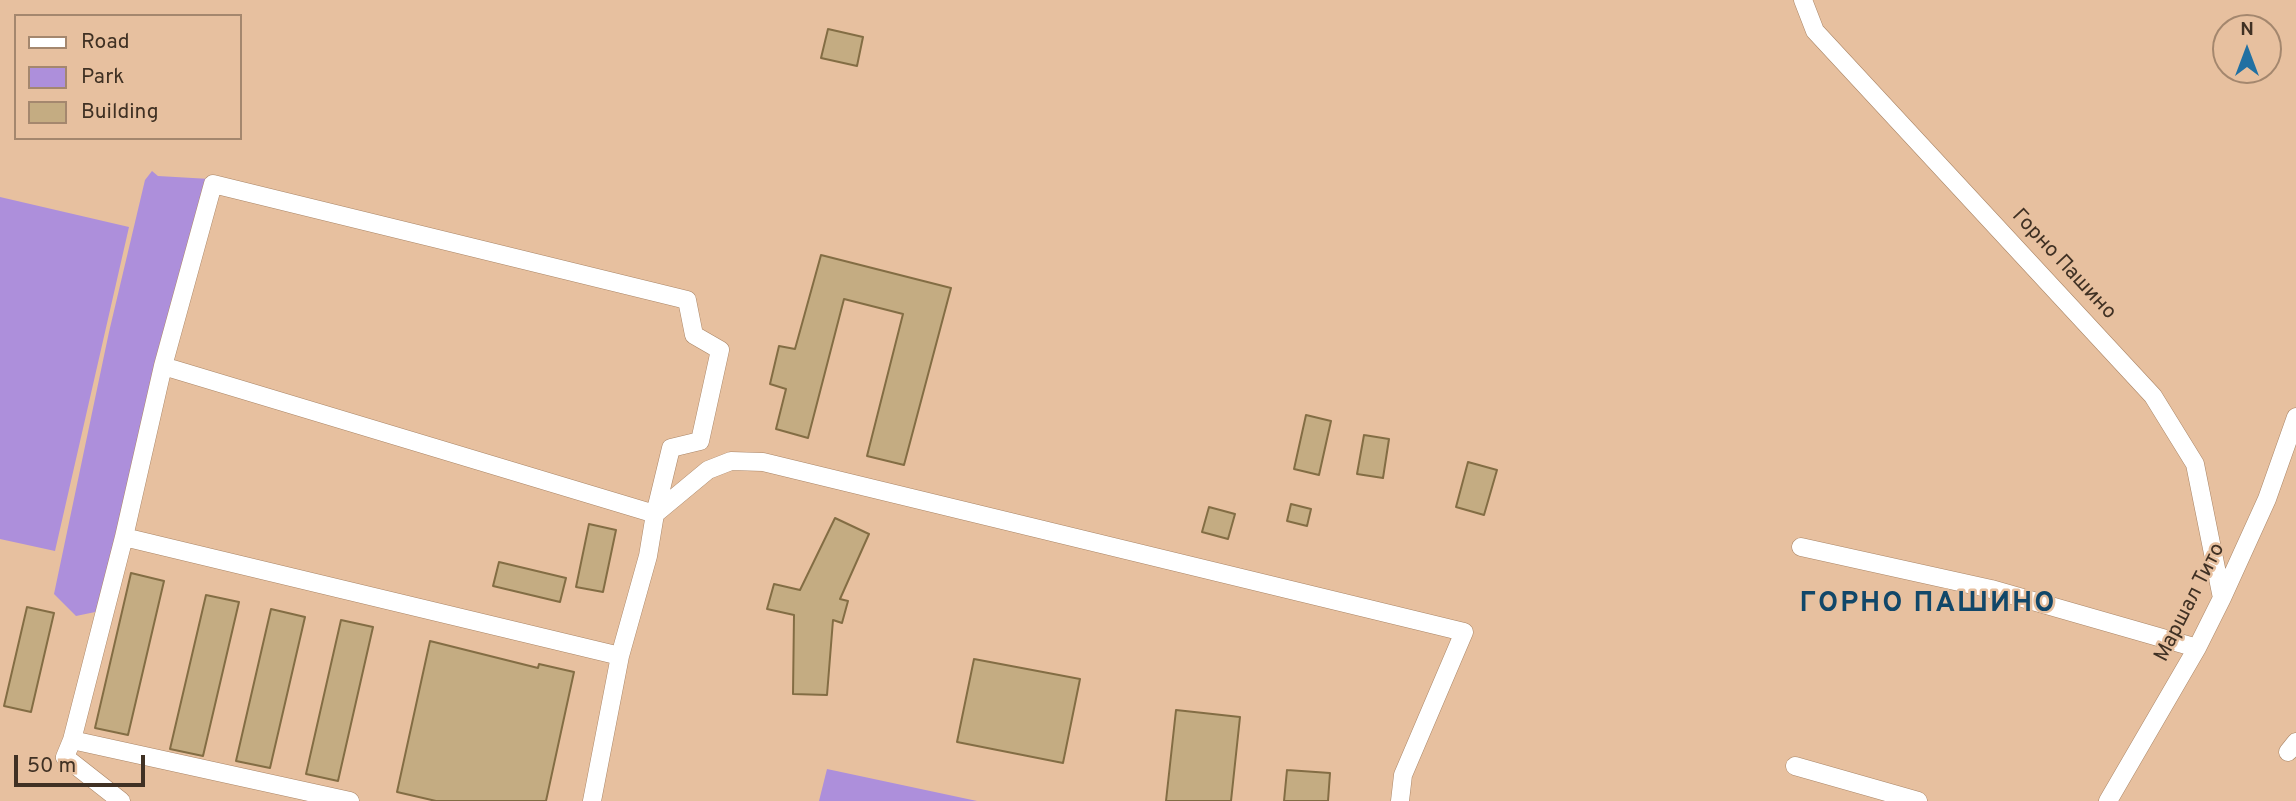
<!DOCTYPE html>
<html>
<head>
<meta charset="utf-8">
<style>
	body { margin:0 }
	#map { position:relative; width:2296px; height:801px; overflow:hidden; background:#e7c09f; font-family:Overpass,sans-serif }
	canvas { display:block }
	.legend { position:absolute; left:14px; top:14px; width:228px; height:126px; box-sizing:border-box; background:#e7c09f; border:2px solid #a4876e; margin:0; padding:9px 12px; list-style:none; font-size:21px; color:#403124 }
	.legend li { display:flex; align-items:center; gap:14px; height:35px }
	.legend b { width:35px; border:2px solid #a4876e }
	.north { position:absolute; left:2212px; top:14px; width:70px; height:70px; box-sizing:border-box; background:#e7c09f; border:2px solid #a4876e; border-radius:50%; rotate:0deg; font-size:19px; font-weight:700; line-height:28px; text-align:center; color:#403124 }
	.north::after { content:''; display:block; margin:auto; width:24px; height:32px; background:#2170a2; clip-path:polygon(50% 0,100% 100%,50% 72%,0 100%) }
	.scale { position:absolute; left:14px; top:755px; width:131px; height:32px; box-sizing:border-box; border:4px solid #403124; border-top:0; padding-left:9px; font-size:21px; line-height:24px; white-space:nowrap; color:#403124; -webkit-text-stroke:5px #e7c09f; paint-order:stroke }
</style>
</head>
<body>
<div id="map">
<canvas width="2296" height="801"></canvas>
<ul class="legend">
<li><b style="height:9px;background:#fff"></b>Road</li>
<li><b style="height:19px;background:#ad8fdb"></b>Park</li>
<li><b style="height:19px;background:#c4ac82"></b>Building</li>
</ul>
<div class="north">N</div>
<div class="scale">50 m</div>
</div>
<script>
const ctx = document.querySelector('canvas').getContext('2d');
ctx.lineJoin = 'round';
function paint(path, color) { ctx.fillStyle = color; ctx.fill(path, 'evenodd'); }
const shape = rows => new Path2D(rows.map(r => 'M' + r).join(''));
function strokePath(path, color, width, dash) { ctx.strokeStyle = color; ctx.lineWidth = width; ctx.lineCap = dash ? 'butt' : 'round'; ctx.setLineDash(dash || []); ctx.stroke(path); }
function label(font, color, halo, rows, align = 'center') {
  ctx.font = font + ' Overpass,sans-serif'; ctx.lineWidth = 5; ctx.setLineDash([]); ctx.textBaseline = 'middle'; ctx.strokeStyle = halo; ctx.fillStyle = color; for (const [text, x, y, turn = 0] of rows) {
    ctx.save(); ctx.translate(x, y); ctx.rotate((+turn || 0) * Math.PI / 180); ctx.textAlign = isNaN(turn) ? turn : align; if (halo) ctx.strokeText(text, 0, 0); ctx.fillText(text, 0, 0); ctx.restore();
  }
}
paint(shape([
	[152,171,158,176,210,179,100,611,76,616,54,594,109,332,145,180],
	[0,197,129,227,55,551,0,539],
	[827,769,977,801,819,801]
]), '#ad8fdb');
const building = shape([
	[828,29,863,37,857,66,821,58,828,29],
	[821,255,951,288,904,465,867,456,903,314,844,299,808,438,776,429,786,389,770,384,779,346,795,349,821,255],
	[1306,415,1331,421,1319,475,1294,469,1306,415],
	[1364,435,1389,439,1383,478,1357,474,1364,435],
	[1468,462,1497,470,1484,515,1456,507,1468,462],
	[1291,504,1311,509,1307,526,1287,521,1291,504],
	[1209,507,1235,514,1228,539,1202,532,1209,507],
	[835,518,869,534,840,599,848,601,842,623,833,620,827,695,793,694,794,615,767,609,774,584,800,590,835,518],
	[589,524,616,530,603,592,576,587,589,524],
	[499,562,566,578,560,602,493,586,499,562],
	[131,573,164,581,128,735,95,728,131,573],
	[206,595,239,602,203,756,170,749,206,595],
	[27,607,54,613,31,712,4,706,27,607],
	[271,609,305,617,270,768,236,761,271,609],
	[341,620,373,627,338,781,306,774,341,620],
	[430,641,538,668,539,664,574,672,546,801,436,801,397,792,430,641],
	[974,659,1080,679,1063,763,957,742,974,659],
	[1176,710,1240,717,1231,801,1166,801,1176,710],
	[1287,770,1330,773,1328,801,1284,801,1287,770]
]);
paint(building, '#c4ac82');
strokePath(building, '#836d44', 2);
const minor = shape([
	[1803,0,1815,31,2153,396,2195,464,2222,598],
	[124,537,620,656],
	[1801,547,1991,589,2197,648],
	[72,740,124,537,163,366,213,184,687,300,694,335,720,350,700,441,671,448,655,514,163,366],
	[2288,752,2296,742],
	[1795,766,1918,801],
	[121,801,65,757,72,740,350,801],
	[592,801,620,656,648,556,655,514,708,470,731,461,763,462,1464,632,1403,775,1400,801],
	[2108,801,2197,648,2222,598,2267,499,2296,417]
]);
strokePath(minor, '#aa8566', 19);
strokePath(minor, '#fff', 18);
label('21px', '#403124', '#e7c09f', [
	["Горно Пашино",2063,265,47],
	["Маршал Тито",2191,603,-63]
]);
ctx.letterSpacing = '2px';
label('bold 28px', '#114769', '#e7c09f', [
	["ГОРНО ПАШИНО",1928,605]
]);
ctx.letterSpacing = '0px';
</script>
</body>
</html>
